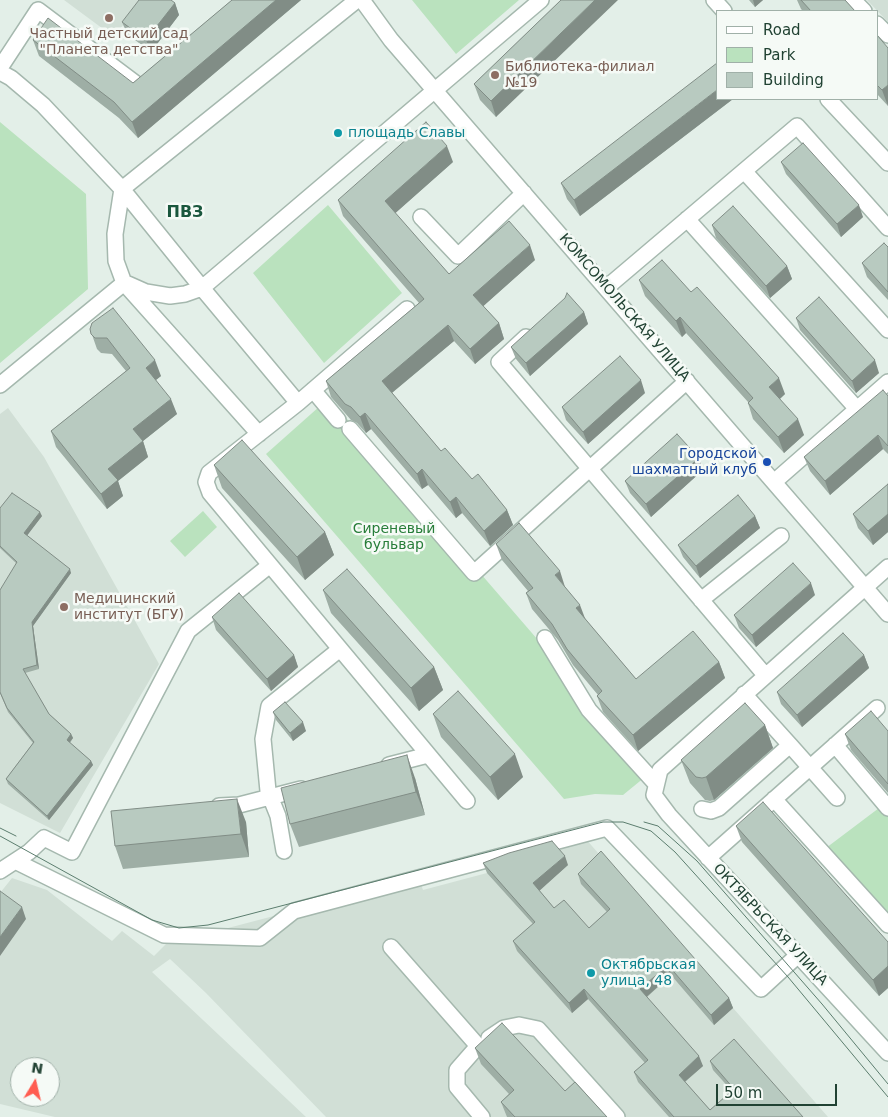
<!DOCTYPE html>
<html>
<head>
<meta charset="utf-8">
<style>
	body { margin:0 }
	#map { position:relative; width:888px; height:1117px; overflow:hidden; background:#e3efe8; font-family:"DejaVu Sans",sans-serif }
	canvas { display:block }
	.legend { position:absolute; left:716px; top:10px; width:162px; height:90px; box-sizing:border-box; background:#f5faf6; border:1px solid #a0b0a8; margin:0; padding:6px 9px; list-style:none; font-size:15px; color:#214233 }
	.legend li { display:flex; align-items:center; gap:10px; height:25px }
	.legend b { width:25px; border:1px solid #a0b0a8 }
	.north { position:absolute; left:10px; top:1057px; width:50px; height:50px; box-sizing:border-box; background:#f5faf6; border:1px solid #a0b0a8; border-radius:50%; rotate:9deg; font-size:14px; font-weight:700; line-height:20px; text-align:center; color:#214233 }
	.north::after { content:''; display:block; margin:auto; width:18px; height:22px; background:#ff5d51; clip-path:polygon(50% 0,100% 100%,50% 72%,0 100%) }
	.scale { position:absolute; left:716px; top:1084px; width:121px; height:22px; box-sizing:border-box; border:2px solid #214233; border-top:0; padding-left:6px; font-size:15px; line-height:18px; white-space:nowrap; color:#214233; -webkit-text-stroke:4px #f5faf6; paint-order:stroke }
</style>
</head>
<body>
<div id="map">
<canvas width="888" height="1117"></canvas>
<ul class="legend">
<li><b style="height:6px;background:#fff"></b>Road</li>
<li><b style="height:14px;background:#bae2be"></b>Park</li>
<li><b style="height:14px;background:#b8cac0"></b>Building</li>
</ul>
<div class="north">N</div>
<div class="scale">50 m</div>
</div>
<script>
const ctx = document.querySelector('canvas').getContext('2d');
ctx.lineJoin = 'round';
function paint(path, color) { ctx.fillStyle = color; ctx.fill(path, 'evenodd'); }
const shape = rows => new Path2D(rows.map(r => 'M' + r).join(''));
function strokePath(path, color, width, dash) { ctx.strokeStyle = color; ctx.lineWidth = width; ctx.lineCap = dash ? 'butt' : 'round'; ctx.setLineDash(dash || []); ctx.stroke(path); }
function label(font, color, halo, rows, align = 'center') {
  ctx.font = font + ' "DejaVu Sans",sans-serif'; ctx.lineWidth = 5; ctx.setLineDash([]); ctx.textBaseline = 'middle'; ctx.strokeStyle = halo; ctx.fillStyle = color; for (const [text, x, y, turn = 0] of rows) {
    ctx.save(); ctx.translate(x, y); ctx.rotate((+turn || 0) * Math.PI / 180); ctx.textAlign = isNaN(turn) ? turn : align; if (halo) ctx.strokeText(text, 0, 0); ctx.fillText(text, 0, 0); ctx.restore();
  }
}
paint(shape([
	[64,0,142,0,114,37],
	[867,0,888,0,888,22],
	[8,408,44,457,159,664,60,833,0,803,0,414],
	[585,838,828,1117,326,1117,206,993,170,959,152,972,306,1117,55,1117,0,1104,0,893,12,878,47,890,112,941,122,931,154,956,173,937,190,938,327,902,418,876,423,890,487,873,552,847],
	[20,1067,50,1067,50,1097,20,1097]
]), '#d1dfd6');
paint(shape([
	[412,0,519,0,456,54],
	[0,122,86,194,88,289,0,363],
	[328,205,402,293,324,363,253,273],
	[329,398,620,735,645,777,623,795,595,794,564,799,266,454],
	[203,511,217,527,185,557,170,541],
	[883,805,888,811,888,925,822,851]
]), '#bae2be');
const minor = shape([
	[362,0,391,40,888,614],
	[714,0,724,11],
	[853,0,864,11],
	[877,24,888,35],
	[0,68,38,10,139,86],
	[0,72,11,78,43,105,122,189,202,288,298,403,209,473,206,482,210,493,467,801],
	[828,99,888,163],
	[744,171,888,330],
	[421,217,458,256,524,193],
	[687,219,857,409],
	[128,284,146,292,170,296,185,294,202,288,541,0],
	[606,288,797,126,888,228],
	[526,337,499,362,765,675],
	[0,385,124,283],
	[313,390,338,420],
	[298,403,407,309],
	[350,429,474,573,687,381],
	[259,434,124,283,116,261,115,234,122,189,357,0],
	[774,482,888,382],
	[888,567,660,770,654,795,669,815,888,1053],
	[701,600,781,536],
	[545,638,589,710,656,784],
	[790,745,837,798],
	[835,745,888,808],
	[389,765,428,755],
	[774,799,888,925],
	[219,806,239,805,301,789],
	[702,809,711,811,719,808,790,745,744,694],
	[284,851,278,816,268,791,263,739,269,706,340,649],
	[708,858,877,708],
	[15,861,164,935,260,938,294,911,607,828,761,989,798,955],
	[0,871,29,852,44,838,72,852,188,631,270,565],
	[391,947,478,1046,457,1070,457,1087,482,1117],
	[489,1038,504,1028,519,1025,538,1029,617,1117]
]);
strokePath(minor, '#a5b8ae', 18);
strokePath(minor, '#fff', 15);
strokePath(shape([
	[644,822,658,826,697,861,822,1004,888,1084],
	[0,828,16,836],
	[0,836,152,920,179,928,208,925,603,822,623,822,651,831,675,852,788,977,888,1097]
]), '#5b7d6e', 1);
paint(shape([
	[232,0,301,0,138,138,119,118,39,56,33,40,133,83],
	[561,0,496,117,480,100,474,84],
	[749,0,763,0,755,7],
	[797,0,845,0,855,11,803,11,801,9],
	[175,3,179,15,151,52,127,34,122,22],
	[877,35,888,106,877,94],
	[717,99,733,99,580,216,567,199,561,183],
	[453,162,395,213,449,274,535,260,483,306,499,323,504,339,475,364,454,341,392,393,441,451,472,479,507,510,513,525,490,546,462,513,456,518,428,485,422,489,371,429,366,433,357,423,351,420,331,397,326,381,419,303,343,216,338,200],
	[781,162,863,217,841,237,786,174],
	[712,225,787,266,792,279,770,298,716,238],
	[888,247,888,300,867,277,862,263],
	[639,280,785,394,780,399,804,435,784,453,753,419,748,403,748,402,686,333,682,337,645,296],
	[584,312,588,324,530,376,516,359,511,347],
	[796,318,879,373,856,393,800,330],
	[92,323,161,376,156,380,177,414,143,441,148,457,118,481,123,496,107,509,56,447,51,431,126,371,112,354,101,353,97,349,90,329],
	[645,393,588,444,566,420,562,407],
	[888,396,888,454,883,449,830,495,810,471,804,457],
	[699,458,703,470,651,517,630,493,625,481],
	[214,465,325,532,334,555,305,580,222,488],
	[888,484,888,532,873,545,858,528,853,514],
	[0,508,42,516,27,535,71,573,33,626,39,669,25,673,49,714,71,734,73,738,70,743,91,761,93,765,49,820,8,784,6,779,33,743,8,712,0,693,16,563,0,548],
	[755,516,760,528,700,578,683,557,678,545],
	[496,544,565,587,586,620,636,679,719,662,725,678,638,751,603,712,597,696,598,695,573,665,558,640,532,609,526,593,528,591,502,560],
	[323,590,434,667,443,690,419,711,331,613],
	[815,595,756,647,739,628,734,615],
	[212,617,294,655,298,667,271,691,216,630],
	[864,655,869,668,802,727,781,704,777,692],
	[273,712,306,731,293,741,276,720],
	[433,714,523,777,498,800,441,737],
	[765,725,773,748,714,800,710,801,705,800,690,783,681,760],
	[888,731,888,793,851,750,845,734],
	[415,778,425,815,299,847,290,824],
	[246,822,249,857,123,869,115,846],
	[736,826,888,942,888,988,879,996,742,842],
	[483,863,568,865,539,890,554,908,589,928,607,912,581,884,578,874,729,998,733,1008,714,1025,671,975,647,997,703,1066,685,1082,710,1110,732,1091,713,1070,710,1061,803,1117,669,1117,638,1082,634,1072,645,1063,588,999,572,1013,517,951,513,941,533,924,487,873],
	[475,1048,565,1091,607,1117,507,1117,501,1102,509,1094,481,1064]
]), '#9eaea5');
paint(shape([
	[276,0,301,0,138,138,132,122],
	[595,0,618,0,496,117,491,101],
	[753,0,763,0,755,7],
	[175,3,179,15,151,52,146,40],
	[888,85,888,106,882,90],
	[717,90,717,99,733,99,580,216,574,200],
	[447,146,453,162,391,217,385,201],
	[859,205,863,217,841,237,837,224],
	[530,245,535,260,479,310,473,295],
	[787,266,792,279,770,298,766,286],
	[584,312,588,324,530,376,526,363],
	[680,317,686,333,682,337,676,321],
	[499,323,504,339,475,364,470,349],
	[448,325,454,341,388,396,382,381],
	[155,360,161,376,152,383,146,368],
	[875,360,879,373,856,393,852,381],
	[779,378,785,394,775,403,769,387],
	[641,380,645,393,588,444,583,432],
	[171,399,177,414,143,441,148,457,118,481,123,496,107,509,101,494,108,469,133,429],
	[365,413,371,429,366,433,360,417],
	[798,419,804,435,784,453,778,437],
	[878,435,883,449,830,495,825,481],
	[699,458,703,470,651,517,646,504],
	[422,469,428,485,422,489,417,474],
	[456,497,462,513,456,518,450,502],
	[507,510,513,525,490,546,484,531],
	[40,512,42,516,26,537,24,533],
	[888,514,888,532,873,545,868,531],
	[755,516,760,528,700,578,696,566],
	[325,532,334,555,305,580,297,557],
	[70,569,71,573,33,626,39,669,37,665,32,622],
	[560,571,565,587,555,575],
	[811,583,815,595,756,647,752,635],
	[580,605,586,621,576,608],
	[294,655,298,667,271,691,267,679],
	[864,655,869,668,802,727,797,715],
	[719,662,725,678,638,751,633,735],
	[434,667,443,690,419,711,411,688],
	[303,722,306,731,293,741,290,733],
	[765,725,773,748,714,800,706,777],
	[71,734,73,738,68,744,67,740],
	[515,754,523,777,498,800,490,777],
	[407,755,415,778,425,815,416,792],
	[91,761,93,765,49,820,47,816],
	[237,799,246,822,249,857,241,834],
	[565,856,568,865,537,893,533,883],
	[22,907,26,919,0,956,0,937],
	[668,965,671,975,644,999,640,989],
	[888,966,888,988,879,996,873,980],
	[584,989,588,999,572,1013,569,1003],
	[729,998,733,1008,714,1025,711,1015],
	[699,1056,703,1066,682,1084,679,1075]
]), '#818d86');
const building = shape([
	[139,0,171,0,175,3,146,40,122,22,139,0],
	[232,0,276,0,132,122,114,102,33,40,48,18,133,83,232,0],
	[561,0,595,0,491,101,474,84,561,0],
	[801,0,845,0,855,11,811,11,801,0],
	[877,35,888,48,888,85,882,90,877,85,877,35],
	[717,63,717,90,574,200,561,183,717,63],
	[426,122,447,146,385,201,449,274,509,221,530,245,473,295,499,323,470,349,448,325,382,381,441,451,445,448,472,479,478,474,507,510,484,531,456,497,450,502,422,469,417,474,365,413,360,417,351,407,345,404,326,381,424,299,338,200,426,122],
	[803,143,859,205,837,224,781,162,803,143],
	[733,206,787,266,766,286,712,225,733,206],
	[884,243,888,247,888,292,862,263,884,243],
	[662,260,691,292,697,287,779,378,769,387,798,419,778,437,748,403,753,398,680,317,676,321,639,280,662,260],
	[567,293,584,312,526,363,511,347,565,298,567,293],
	[819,297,875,360,852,381,796,318,819,297],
	[113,308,155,360,146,368,171,399,133,429,143,441,108,469,118,480,101,494,51,431,130,368,107,338,95,338,91,334,90,329,92,323,113,308],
	[620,356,641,380,583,432,562,407,620,356],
	[883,390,888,396,888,446,878,435,825,481,804,457,883,390],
	[677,434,699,458,646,504,625,481,677,434],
	[242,440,325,532,297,557,214,465,242,440],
	[888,484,888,514,868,531,853,514,888,484],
	[12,493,40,512,24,533,70,569,32,622,37,665,23,669,49,714,71,734,67,740,91,761,47,816,6,779,34,742,7,708,0,692,0,590,17,562,0,546,0,508,12,493],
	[738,495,755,516,696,566,678,545,738,495],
	[519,523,560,571,555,575,580,605,576,608,636,679,693,631,719,662,633,735,597,696,602,691,567,649,552,624,526,593,533,588,496,544,519,523],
	[793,563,811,583,752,635,734,615,793,563],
	[347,569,434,667,411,688,323,590,347,569],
	[239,593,294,655,267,679,212,617,239,593],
	[843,633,864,655,797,715,777,692,843,633],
	[458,691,515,754,490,777,433,714,458,691],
	[285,702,303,722,290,733,273,712,285,702],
	[745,703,765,725,706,777,702,778,696,777,681,760,745,703],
	[871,711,888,731,888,784,845,734,871,711],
	[407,755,416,792,290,824,281,788,407,755],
	[237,799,241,834,115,846,111,811,237,799],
	[763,802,888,942,888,966,873,980,736,826,763,802],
	[552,841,565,856,533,883,554,908,564,900,589,928,610,909,578,874,601,851,729,998,711,1015,668,965,640,989,699,1056,679,1075,710,1110,734,1089,710,1061,734,1039,803,1117,674,1117,634,1072,648,1060,584,989,569,1003,513,941,535,922,483,863,509,853,552,841],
	[0,891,22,907,0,937,0,891],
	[502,1023,565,1091,575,1082,607,1117,515,1117,501,1102,514,1090,475,1048,502,1023]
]);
paint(building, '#b8cac0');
strokePath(building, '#818d86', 1);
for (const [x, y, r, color] of [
	[109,18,5,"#8d6e63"],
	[495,75,5,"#8d6e63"],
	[338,133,5,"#0f9aa8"],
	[767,462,5,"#1a4fb4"],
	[64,607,5,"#8d6e63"],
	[591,973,5,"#0f9aa8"]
]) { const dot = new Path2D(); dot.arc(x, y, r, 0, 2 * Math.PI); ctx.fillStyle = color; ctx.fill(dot); strokePath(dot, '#f5faf6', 2); }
label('14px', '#785e54', '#f5faf6', [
	["Частный детский сад",109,34,"center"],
	["\"Планета детства\"",109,50,"center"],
	["Библиотека-филиал",505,67],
	["№19",505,83],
	["Медицинский",74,599],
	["институт (БГУ)",74,615]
], 'left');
label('14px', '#0d838f', '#f5faf6', [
	["площадь Славы",348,133],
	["Октябрьская",601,965],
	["улица, 48",601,981]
], 'left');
label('14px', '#214233', '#f5faf6', [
	["КОМСОМОЛЬСКАЯ УЛИЦА",624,308,49],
	["ОКТЯБРЬСКАЯ УЛИЦА",770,925,47]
]);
label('14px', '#164399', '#f5faf6', [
	["Городской",757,454],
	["шахматный клуб",757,470]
], 'right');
label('14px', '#277d39', '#f5faf6', [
	["Сиреневый",394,529],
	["бульвар",394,545]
]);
label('bold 16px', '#1a573d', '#f5faf6', [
	["ПВЗ",185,213]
]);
</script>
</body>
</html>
